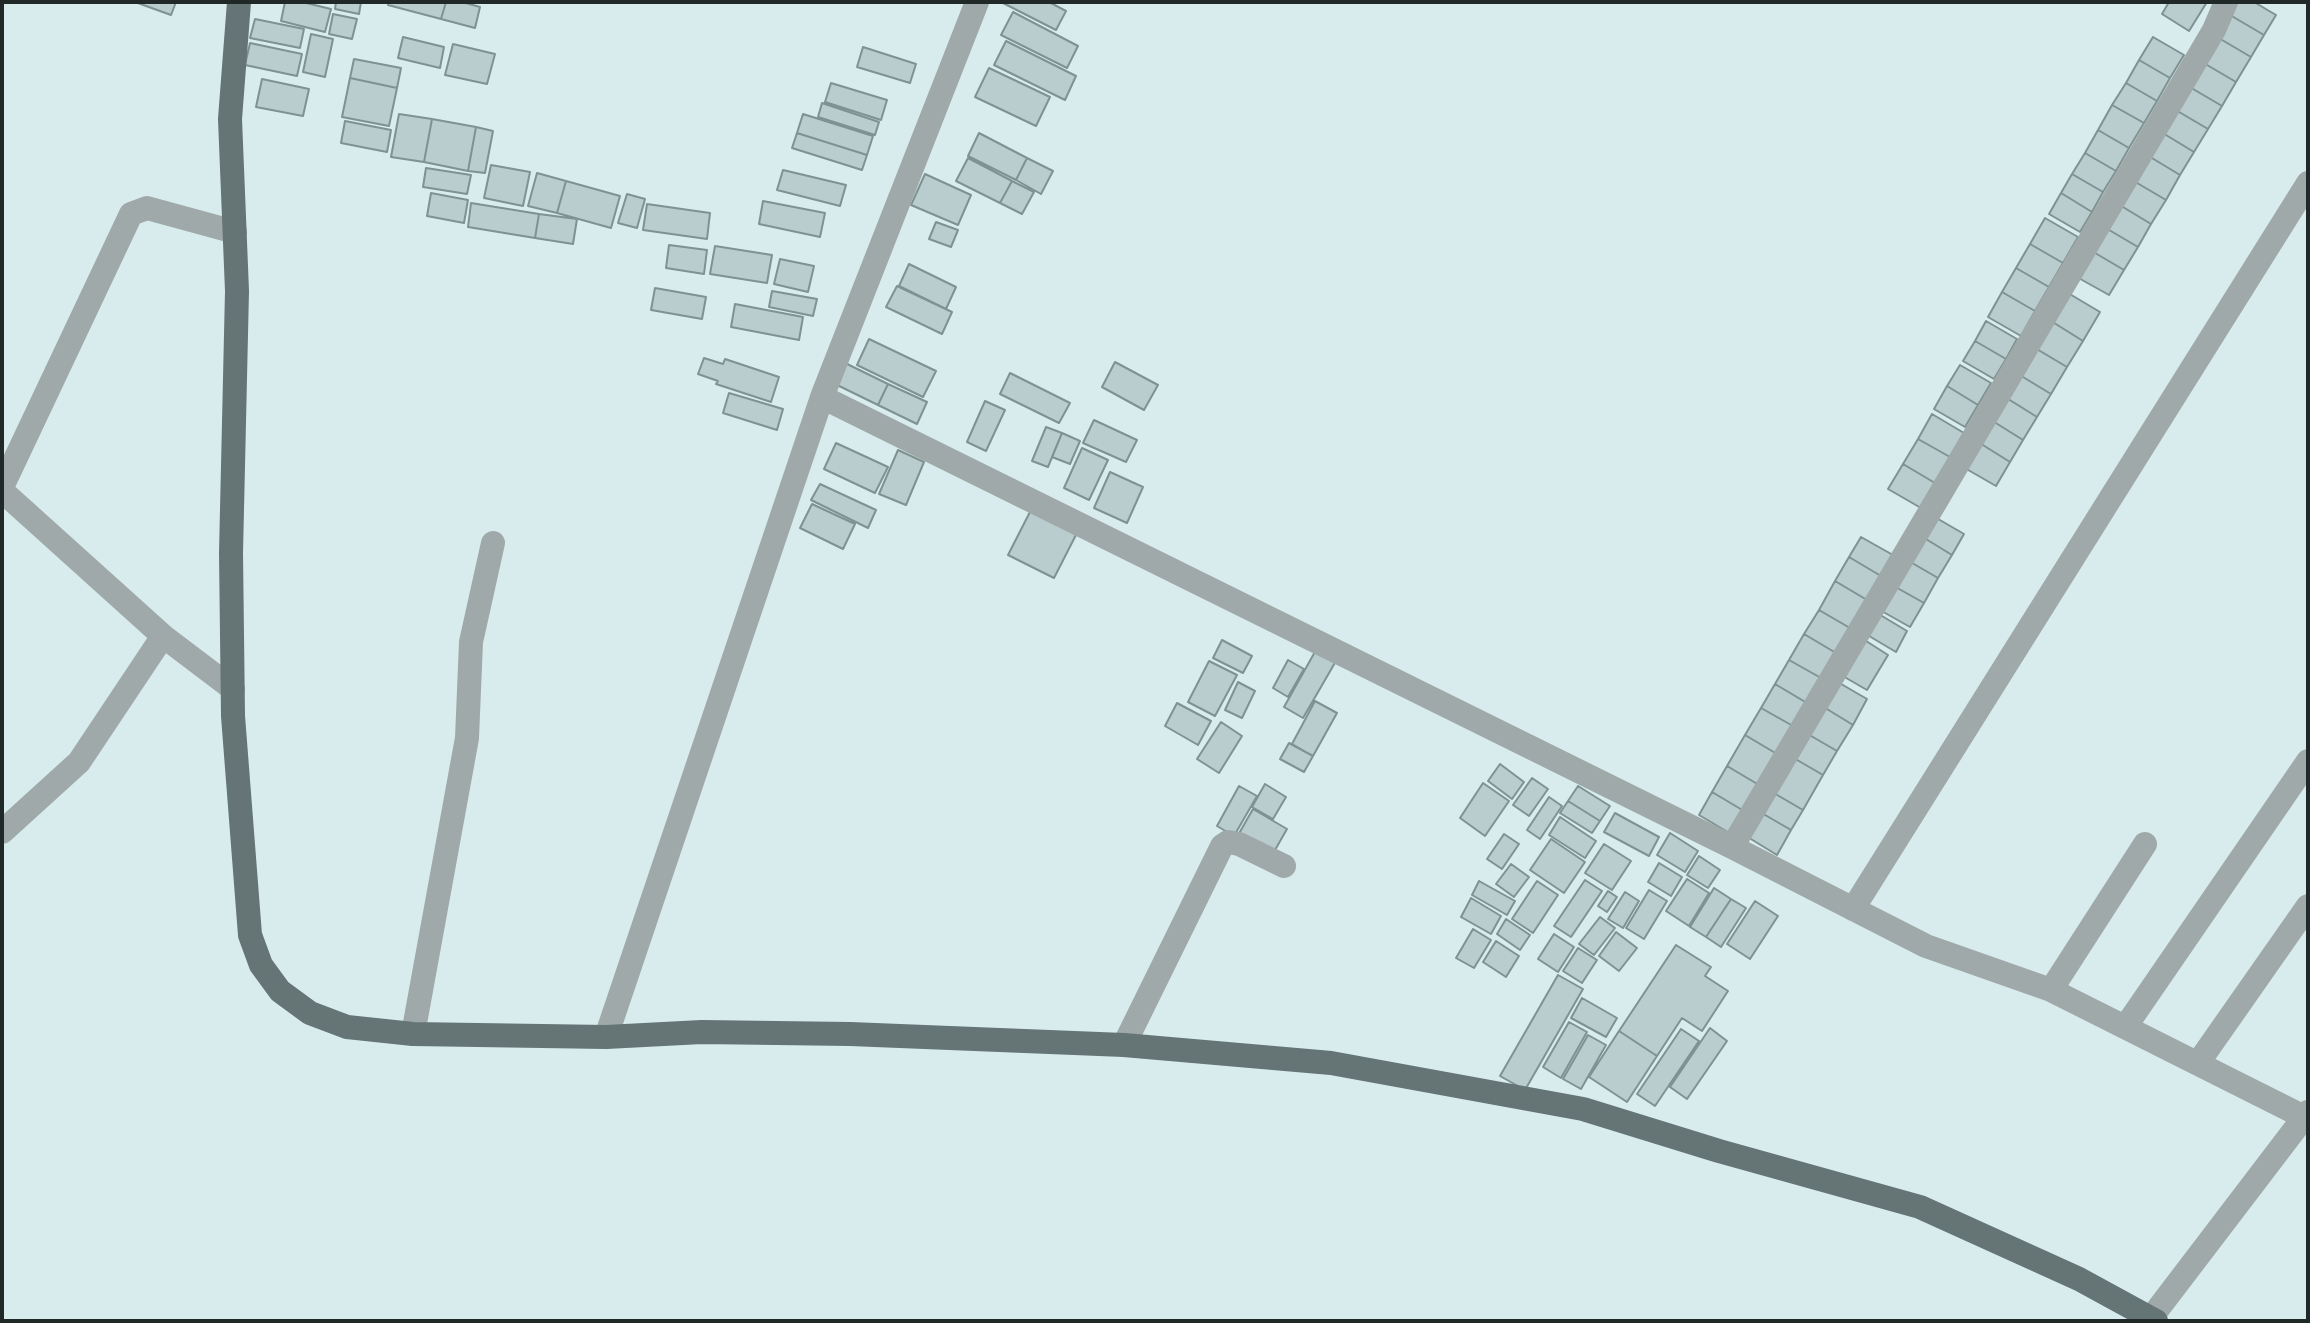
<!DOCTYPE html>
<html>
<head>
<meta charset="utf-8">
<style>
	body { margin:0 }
	#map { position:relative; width:2310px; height:1323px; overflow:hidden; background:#d8eced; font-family:"Open Sans",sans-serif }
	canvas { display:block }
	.frame { position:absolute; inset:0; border:4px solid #202828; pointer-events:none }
</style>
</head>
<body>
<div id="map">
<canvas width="2310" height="1323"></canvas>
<div class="frame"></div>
</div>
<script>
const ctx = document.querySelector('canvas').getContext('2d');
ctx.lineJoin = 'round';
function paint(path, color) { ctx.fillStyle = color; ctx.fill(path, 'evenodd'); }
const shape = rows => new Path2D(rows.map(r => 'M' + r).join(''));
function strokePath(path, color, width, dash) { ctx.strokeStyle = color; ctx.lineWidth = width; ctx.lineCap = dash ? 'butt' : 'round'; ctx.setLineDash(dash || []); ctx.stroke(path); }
const building = shape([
	[135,2,176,2,171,15,135,2],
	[285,2,302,2,331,9,325,32,281,21,285,2],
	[336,2,361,2,359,14,335,9,336,2],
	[389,2,446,2,441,19,388,5,389,2],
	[446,2,462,2,480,7,475,28,441,19,446,2],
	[1001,2,1049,2,1066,11,1056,30,1001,2],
	[2169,2,2207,2,2189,31,2162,14,2169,2],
	[2238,2,2254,2,2276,15,2264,35,2230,15,2238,2],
	[1013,12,1078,46,1067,68,1001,35,1013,12],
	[333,14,357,19,352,39,329,34,333,14],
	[2230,15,2264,35,2251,57,2217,37,2230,15],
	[255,19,304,29,300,48,250,38,255,19],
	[311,34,333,39,325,77,303,72,311,34],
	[403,37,444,47,440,68,398,58,403,37],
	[2153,37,2184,55,2170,78,2139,60,2153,37],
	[2217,37,2251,57,2236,82,2202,62,2217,37],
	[1006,41,1076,76,1065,100,994,65,1006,41],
	[250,43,302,54,297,76,245,65,250,43],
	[453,44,495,54,487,84,445,75,453,44],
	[863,47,916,64,910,83,857,67,863,47],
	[354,59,401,68,397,88,350,78,354,59],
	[2139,60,2170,78,2157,101,2126,83,2139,60],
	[2202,62,2236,82,2222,106,2188,86,2202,62],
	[989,68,1050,97,1036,126,975,97,989,68],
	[350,78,397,88,389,126,342,117,350,78],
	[262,79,309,89,303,116,256,107,262,79],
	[831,83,887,100,881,120,825,102,831,83],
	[2126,83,2157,101,2144,123,2112,105,2126,83],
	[2188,86,2222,106,2208,129,2174,109,2188,86],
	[822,103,879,122,875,135,818,117,822,103],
	[2112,105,2144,123,2129,148,2098,130,2112,105],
	[2174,109,2208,129,2194,152,2161,132,2174,109],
	[399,114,432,119,424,162,391,157,399,114],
	[803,114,873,136,867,155,797,133,803,114],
	[432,119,476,127,468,171,424,162,432,119],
	[345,121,391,130,387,152,341,143,345,121],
	[476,127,493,131,485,173,468,171,476,127],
	[2098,130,2129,148,2116,171,2085,153,2098,130],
	[2161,132,2194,152,2180,175,2147,155,2161,132],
	[797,133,867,155,862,170,792,148,797,133],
	[979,133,1027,158,1016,180,968,156,979,133],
	[2085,153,2116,171,2103,192,2072,174,2085,153],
	[2147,155,2180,175,2166,200,2132,180,2147,155],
	[968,158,1012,181,1000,203,956,181,968,158],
	[1027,158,1053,171,1041,194,1016,180,1027,158],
	[491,165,530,172,523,206,484,198,491,165],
	[426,168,471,175,467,194,423,187,426,168],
	[783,170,846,185,840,206,777,190,783,170],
	[537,173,566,181,557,213,528,206,537,173],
	[925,174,971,195,958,225,911,205,925,174],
	[2072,174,2103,192,2092,212,2061,193,2072,174],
	[2132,180,2166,200,2151,224,2118,204,2132,180],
	[566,181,620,196,611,228,557,213,566,181],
	[1012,181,1034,192,1022,214,1000,203,1012,181],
	[431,193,468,200,464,223,427,216,431,193],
	[2061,193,2092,212,2080,232,2049,214,2061,193],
	[627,194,645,199,637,228,618,223,627,194],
	[763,201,825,213,820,237,759,224,763,201],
	[471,203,539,214,535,238,468,227,471,203],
	[647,204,710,213,707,239,643,230,647,204],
	[2118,204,2151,224,2138,247,2104,227,2118,204],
	[539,214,577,219,573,244,535,238,539,214],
	[2045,218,2078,237,2063,263,2030,244,2045,218],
	[936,222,958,230,951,247,929,239,936,222],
	[2104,227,2138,247,2124,270,2090,250,2104,227],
	[2030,244,2063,263,2049,287,2016,268,2030,244],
	[669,245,707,250,704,274,666,268,669,245],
	[715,246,772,255,767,283,710,274,715,246],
	[2090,250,2124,270,2109,295,2075,276,2090,250],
	[780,259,814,266,808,292,774,284,780,259],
	[909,264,956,287,946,309,899,286,909,264],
	[2016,268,2049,287,2035,311,2002,292,2016,268],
	[897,286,952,312,942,334,886,307,897,286],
	[655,288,706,297,702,319,651,310,655,288],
	[772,291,817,299,813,316,769,307,772,291],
	[2002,292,2035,311,2021,336,1988,317,2002,292],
	[2068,293,2100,312,2083,341,2051,321,2068,293],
	[735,304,803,317,799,340,731,327,735,304],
	[1986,321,2017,339,2006,359,1975,341,1986,321],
	[2051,321,2083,341,2067,367,2035,348,2051,321],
	[869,339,936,371,923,397,857,365,869,339],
	[1975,341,2006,359,1994,379,1963,361,1975,341],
	[2035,348,2067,367,2051,394,2018,374,2035,348],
	[704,358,723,364,725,359,779,377,771,402,716,384,718,381,698,374,704,358],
	[841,361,888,384,878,405,831,382,841,361],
	[1115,362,1158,385,1144,410,1102,387,1115,362],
	[1960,365,1991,383,1978,405,1947,386,1960,365],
	[1010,373,1070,403,1059,423,1000,394,1010,373],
	[2018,374,2051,394,2037,417,2005,397,2018,374],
	[888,384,927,402,917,424,878,405,888,384],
	[1947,386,1978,405,1965,427,1934,409,1947,386],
	[729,393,783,409,777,430,723,413,729,393],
	[2005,397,2037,417,2023,440,1991,420,2005,397],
	[985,401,1005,410,986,451,967,442,985,401],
	[1932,414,1964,433,1950,457,1918,439,1932,414],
	[1094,420,1137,440,1126,462,1083,443,1094,420],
	[1991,420,2023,440,2010,462,1978,442,1991,420],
	[1046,427,1062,433,1048,467,1032,461,1046,427],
	[1062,433,1080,441,1070,464,1052,457,1062,433],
	[1918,439,1950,457,1935,483,1903,464,1918,439],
	[1978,442,2010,462,1996,486,1963,467,1978,442],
	[836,443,888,467,875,493,824,469,836,443],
	[1082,448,1108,460,1089,500,1064,488,1082,448],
	[898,450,924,462,906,505,879,494,898,450],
	[1903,464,1935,483,1921,508,1888,489,1903,464],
	[1110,472,1143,487,1127,523,1094,508,1110,472],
	[820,484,876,510,868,528,811,500,820,484],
	[812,504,855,524,843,549,800,528,812,504],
	[1033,506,1079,529,1054,578,1008,555,1033,506],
	[1933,516,1964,534,1952,555,1921,536,1933,516],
	[1921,536,1952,555,1938,578,1907,560,1921,536],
	[1861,537,1893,555,1881,576,1849,557,1861,537],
	[1849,557,1881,576,1867,600,1835,581,1849,557],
	[1907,560,1938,578,1924,603,1892,585,1907,560],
	[1835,581,1867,600,1850,628,1819,610,1835,581],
	[1892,585,1924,603,1910,627,1878,609,1892,585],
	[1819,610,1850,628,1836,653,1804,634,1819,610],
	[1877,613,1907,631,1896,652,1864,633,1877,613],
	[1804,634,1836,653,1821,678,1789,660,1804,634],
	[1863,639,1888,655,1867,690,1841,675,1863,639],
	[1222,640,1252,656,1243,673,1213,658,1222,640],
	[1316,650,1336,661,1303,718,1284,707,1316,650],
	[1288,660,1304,669,1288,697,1273,688,1288,660],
	[1789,660,1821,678,1807,703,1775,684,1789,660],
	[1209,661,1237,675,1215,716,1188,702,1209,661],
	[1836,681,1867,699,1853,725,1822,706,1836,681],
	[1238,682,1255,691,1242,718,1225,710,1238,682],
	[1775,684,1807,703,1793,726,1761,708,1775,684],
	[1315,701,1337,713,1313,756,1292,744,1315,701],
	[1177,703,1211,721,1198,745,1165,726,1177,703],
	[1822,706,1853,725,1837,751,1806,733,1822,706],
	[1761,708,1793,726,1777,754,1745,735,1761,708],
	[1221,722,1242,736,1219,773,1197,759,1221,722],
	[1806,733,1837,751,1823,775,1792,757,1806,733],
	[1745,735,1777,754,1759,785,1727,766,1745,735],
	[1289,743,1313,756,1304,772,1280,759,1289,743],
	[1792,757,1823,775,1803,810,1772,792,1792,757],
	[1500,764,1524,782,1512,799,1488,781,1500,764],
	[1727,766,1759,785,1744,811,1712,792,1727,766],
	[1532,778,1548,789,1529,816,1513,805,1532,778],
	[1483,783,1509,801,1485,836,1460,818,1483,783],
	[1265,784,1286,797,1273,819,1252,807,1265,784],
	[1239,786,1257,796,1234,836,1217,826,1239,786],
	[1578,786,1610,806,1600,821,1568,801,1578,786],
	[1712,792,1744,811,1731,834,1699,815,1712,792],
	[1772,792,1803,810,1791,830,1760,812,1772,792],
	[1549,797,1562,806,1540,839,1527,830,1549,797],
	[1568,801,1600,821,1592,833,1560,813,1568,801],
	[1253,809,1287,829,1271,857,1237,837,1253,809],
	[1760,812,1791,830,1777,855,1746,836,1760,812],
	[1615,813,1659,837,1649,856,1604,832,1615,813],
	[1560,817,1596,841,1585,858,1549,835,1560,817],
	[1670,833,1698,851,1685,872,1657,855,1670,833],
	[1504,834,1519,844,1502,869,1487,859,1504,834],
	[1551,839,1585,862,1564,893,1530,870,1551,839],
	[1604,844,1631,861,1612,890,1585,873,1604,844],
	[1699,856,1720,870,1708,888,1687,875,1699,856],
	[1659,863,1682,877,1671,896,1648,882,1659,863],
	[1511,864,1529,877,1514,897,1496,884,1511,864],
	[1687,879,1709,893,1689,926,1666,911,1687,879],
	[1585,880,1602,891,1571,937,1554,926,1585,880],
	[1479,881,1515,901,1507,915,1472,895,1479,881],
	[1537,881,1558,895,1533,933,1512,919,1537,881],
	[1714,888,1731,899,1706,937,1690,927,1714,888],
	[1649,890,1667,901,1644,939,1626,928,1649,890],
	[1608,891,1617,897,1607,912,1598,906,1608,891],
	[1625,892,1639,901,1623,928,1608,919,1625,892],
	[1471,898,1501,916,1491,934,1461,917,1471,898],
	[1731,899,1746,908,1721,947,1706,937,1731,899],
	[1755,901,1778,916,1750,959,1727,944,1755,901],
	[1600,917,1615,928,1594,955,1579,944,1600,917],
	[1506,919,1530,935,1520,950,1497,934,1506,919],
	[1473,929,1491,940,1474,968,1456,958,1473,929],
	[1616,932,1637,948,1619,971,1599,956,1616,932],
	[1554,934,1574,947,1558,972,1538,959,1554,934],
	[1496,941,1519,956,1506,977,1483,962,1496,941],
	[1676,945,1711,967,1705,976,1728,991,1702,1031,1682,1018,1657,1056,1619,1031,1676,945],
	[1578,948,1597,960,1582,983,1563,971,1578,948],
	[1558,975,1583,989,1525,1090,1500,1076,1558,975],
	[1582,998,1617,1018,1606,1037,1571,1018,1582,998],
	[1569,1022,1587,1032,1561,1078,1543,1067,1569,1022],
	[1710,1028,1727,1041,1687,1099,1670,1087,1710,1028],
	[1681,1029,1699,1041,1655,1106,1637,1094,1681,1029],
	[1619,1031,1657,1056,1627,1102,1589,1077,1619,1031],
	[1588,1035,1606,1045,1581,1089,1563,1079,1588,1035]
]);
paint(building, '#b9cdce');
strokePath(building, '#7f9292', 2);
strokePath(shape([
	[822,397,1732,847,1926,946,2051,990,2308,1119],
	[2,487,131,214,147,208,235,232],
	[2,491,163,636,233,689],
	[2,832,79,762,163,636],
	[1732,847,2214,30,2226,2],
	[1853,909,2308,183],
	[2051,990,2145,844],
	[2126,1026,2308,761],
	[413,1034,467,738,471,642,493,543],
	[606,1037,822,397,977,2],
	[1124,1045,1222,846,1228,842,1239,844,1284,866],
	[2198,1063,2308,906],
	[2151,1318,2308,1112]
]), '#a0a9a9', 24);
strokePath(shape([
	[239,2,230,119,237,291,231,553,233,716,250,935,261,965,280,991,310,1013,347,1027,413,1034,606,1037,702,1032,850,1034,1124,1045,1331,1063,1583,1109,1719,1151,1920,1207,2079,1279,2156,1321]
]), '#657475', 24);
</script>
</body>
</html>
